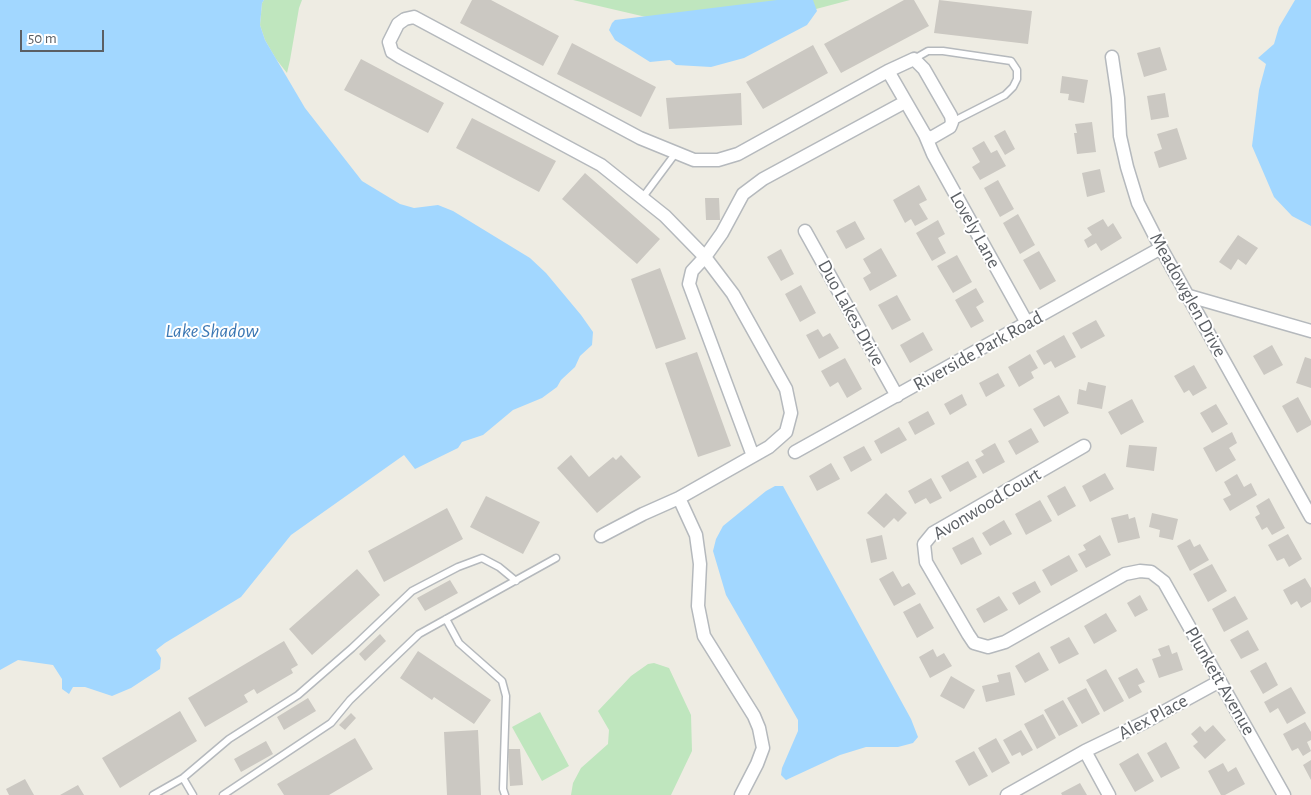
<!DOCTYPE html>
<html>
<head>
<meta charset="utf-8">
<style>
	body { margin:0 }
	#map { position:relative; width:1311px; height:795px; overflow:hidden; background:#eeece3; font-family:"Alegreya Sans",sans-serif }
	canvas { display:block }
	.scale { position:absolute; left:20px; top:30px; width:84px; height:22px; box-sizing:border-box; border:2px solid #5b5f64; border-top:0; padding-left:6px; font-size:15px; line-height:18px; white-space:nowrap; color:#5b5f64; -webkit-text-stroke:4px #fff; paint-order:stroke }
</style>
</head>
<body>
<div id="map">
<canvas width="1311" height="795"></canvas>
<div class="scale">50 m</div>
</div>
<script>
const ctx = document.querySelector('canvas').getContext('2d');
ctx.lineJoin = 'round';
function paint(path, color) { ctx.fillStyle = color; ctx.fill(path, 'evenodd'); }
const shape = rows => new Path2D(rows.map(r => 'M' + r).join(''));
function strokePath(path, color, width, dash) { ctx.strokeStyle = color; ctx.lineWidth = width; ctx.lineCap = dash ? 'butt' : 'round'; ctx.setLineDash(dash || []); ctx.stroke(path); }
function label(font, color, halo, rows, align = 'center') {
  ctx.font = font + ' "Alegreya Sans",sans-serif'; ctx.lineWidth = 4; ctx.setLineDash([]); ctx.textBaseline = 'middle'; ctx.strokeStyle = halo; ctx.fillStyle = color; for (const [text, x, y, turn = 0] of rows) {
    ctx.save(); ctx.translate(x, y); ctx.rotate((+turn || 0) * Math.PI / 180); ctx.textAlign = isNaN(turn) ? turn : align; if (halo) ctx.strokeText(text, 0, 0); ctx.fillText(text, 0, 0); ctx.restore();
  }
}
paint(shape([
	[264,0,302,0,299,8,290,60,287,73,276,59,265,40,260,25,262,3],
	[573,0,850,0,801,13,646,17],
	[654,663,669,668,691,715,692,751,671,795,571,795,573,783,581,768,608,744,609,730,598,711,631,676,648,664],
	[540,712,569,766,542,781,512,727]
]), '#bfe6be');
paint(shape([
	[0,0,264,0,262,3,260,25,265,40,305,108,362,181,400,204,414,208,438,205,453,211,530,258,546,273,581,315,593,332,592,345,580,356,575,367,561,380,557,387,542,398,513,410,483,435,462,442,458,448,415,469,404,455,291,535,241,597,165,643,156,650,161,658,160,669,131,688,112,696,85,687,73,687,69,694,62,689,62,679,53,665,18,660,0,670],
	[777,0,813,0,817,11,807,25,744,58,711,67,676,65,670,60,650,62,615,40,609,30,612,23,615,20],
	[1295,0,1311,0,1311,226,1292,216,1274,197,1252,146,1259,90,1266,64,1258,58,1274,44,1279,27],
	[775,486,783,486,911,719,918,737,913,743,898,747,866,747,840,755,786,780,781,775,782,768,798,731,798,720,726,595,713,551,716,539,723,526,766,491]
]), '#a2d7ff');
paint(shape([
	[472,0,491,0,559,36,543,66,460,23],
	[904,0,914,0,929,26,841,73,824,44],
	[939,0,1032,11,1028,44,934,33],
	[572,43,656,87,641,117,557,74],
	[813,45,828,73,763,109,746,82],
	[1160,47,1167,70,1144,77,1137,53],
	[361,59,444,103,428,133,344,90],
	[1062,76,1088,80,1084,103,1068,100,1069,94,1060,93],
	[741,93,742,125,669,129,666,98],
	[1165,93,1169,117,1151,120,1147,96],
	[472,118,556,161,539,192,456,148],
	[1092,122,1096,152,1077,154,1074,133,1077,133,1075,124],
	[1177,128,1187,159,1159,168,1154,152,1162,149,1157,134],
	[1005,130,1015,149,1005,155,994,136],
	[984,141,991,153,997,150,1006,166,980,180,972,167,980,162,972,148],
	[1100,169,1105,192,1087,197,1082,173],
	[585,173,660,239,637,264,562,199],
	[998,180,1014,209,1000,217,984,188],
	[919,185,927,200,919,204,928,219,915,226,911,219,905,223,893,200],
	[705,198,719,198,720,220,706,220],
	[1018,214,1035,245,1020,254,1003,223],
	[1103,219,1108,227,1113,223,1122,238,1101,251,1096,243,1088,248,1084,240,1092,235,1087,228],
	[938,220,945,234,938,238,946,253,932,261,916,233],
	[855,221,865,239,846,249,836,231],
	[1238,235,1258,248,1246,265,1238,259,1231,270,1219,262],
	[881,248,897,276,870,291,863,278,871,273,863,259],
	[781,249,794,274,781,281,767,257],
	[1039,251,1056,281,1040,290,1023,260],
	[957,255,972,282,953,293,937,266],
	[660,268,686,339,656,349,631,279],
	[801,285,816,313,800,322,785,294],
	[976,288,984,302,976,307,984,321,971,328,955,300],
	[897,295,911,320,892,330,878,305],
	[1096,320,1105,336,1081,349,1072,333],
	[818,329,823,337,830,333,839,348,819,359,806,335],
	[923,332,933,350,910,363,900,345],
	[1064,335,1076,357,1055,368,1051,361,1044,365,1036,351],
	[1272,345,1283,365,1264,375,1253,356],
	[697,352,731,446,698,457,665,363],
	[1030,354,1038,368,1031,372,1034,378,1019,387,1008,367],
	[1305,357,1311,359,1311,388,1296,383],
	[845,358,862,389,847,398,838,382,830,387,821,371],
	[1194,365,1207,388,1193,396,1189,390,1184,393,1174,376],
	[998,373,1005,386,986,397,979,383],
	[1088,382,1106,386,1102,409,1077,404,1079,389,1086,391],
	[962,394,967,405,950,415,944,404],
	[1059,395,1069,413,1044,427,1033,409],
	[1298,397,1311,421,1311,425,1297,433,1282,406],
	[1132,399,1144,422,1121,435,1108,412],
	[1216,404,1228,424,1212,433,1200,413],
	[928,411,935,424,915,435,908,422],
	[899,427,907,440,881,454,874,441],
	[1031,428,1039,442,1016,455,1008,441],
	[1232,432,1237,443,1229,448,1236,460,1216,472,1203,448],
	[995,443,1005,462,983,474,975,460,984,455,981,451],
	[1129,445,1157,447,1154,471,1126,467],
	[864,446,872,460,851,472,843,457],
	[571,455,589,477,613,457,616,460,621,455,641,477,597,513,557,468],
	[968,461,977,477,950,492,941,476],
	[831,463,840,479,817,491,809,476],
	[1105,473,1114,489,1090,502,1082,486],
	[1237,474,1244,487,1251,483,1257,495,1230,511,1223,499,1231,495,1224,482],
	[931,478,942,498,930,504,926,498,915,504,908,491],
	[1065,486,1076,506,1058,516,1047,496],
	[886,493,907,513,898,522,894,518,884,528,867,513],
	[486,496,540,522,523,554,470,527],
	[1269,498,1285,528,1272,535,1267,527,1262,530,1255,517,1260,514,1256,506],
	[1040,500,1052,521,1026,535,1015,514],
	[447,508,463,539,384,582,368,551],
	[1152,513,1178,519,1173,540,1159,537,1160,530,1149,527],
	[1128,514,1129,519,1135,517,1140,538,1118,543,1111,518],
	[1004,520,1012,534,990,546,982,533],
	[1288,534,1302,559,1289,567,1284,558,1277,561,1268,545],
	[882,535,887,559,871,563,866,539],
	[1100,535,1111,555,1086,568,1078,554,1086,550,1083,545],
	[973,537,982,554,961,565,952,548],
	[1190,539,1194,547,1200,544,1209,560,1190,571,1177,546],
	[1069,555,1078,571,1051,586,1042,570],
	[1212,564,1227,591,1208,602,1193,574],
	[357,569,380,595,312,655,289,629],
	[893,571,902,587,909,583,916,594,894,606,879,579],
	[1305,578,1311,588,1311,602,1301,608,1297,601,1291,605,1283,590],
	[450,580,458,593,425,611,417,598],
	[1035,581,1041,592,1019,605,1012,593],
	[1140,595,1148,610,1135,617,1127,603],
	[999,596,1008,610,984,623,976,609],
	[1235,596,1248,619,1224,632,1212,609],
	[920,603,934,628,917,638,903,612],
	[1106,613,1117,631,1094,644,1084,626],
	[1248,630,1259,650,1241,659,1230,640],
	[380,634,386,641,365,661,359,654],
	[1069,637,1079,654,1059,664,1050,647],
	[284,641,298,665,291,669,293,673,257,694,254,689,244,695,248,702,205,727,188,698],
	[1169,645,1172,654,1177,652,1183,670,1159,678,1152,659,1161,656,1158,649],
	[933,649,937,657,944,653,952,666,930,678,919,657],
	[418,651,491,700,474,724,434,697,432,700,400,678],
	[1039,652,1049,670,1025,683,1015,666],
	[1266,662,1278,685,1263,694,1250,671],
	[1137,668,1145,682,1138,685,1142,692,1129,699,1118,678],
	[1106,669,1124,701,1104,712,1086,680],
	[1010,672,1015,695,986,702,982,686,999,682,997,675],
	[951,676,975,690,964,709,940,696],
	[1291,687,1306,713,1287,724,1278,708,1270,713,1264,702],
	[1086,688,1100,714,1082,724,1067,698],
	[308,698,316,711,284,730,277,717],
	[1063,700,1078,726,1059,736,1044,710],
	[180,711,197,741,120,788,102,758],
	[351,713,356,718,345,730,339,725],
	[1043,714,1056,738,1037,749,1024,724],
	[1305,722,1311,732,1311,740,1307,742,1311,751,1303,756,1298,748,1292,751,1283,734],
	[1213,725,1226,740,1205,759,1193,746,1198,742,1191,734,1200,726,1205,732],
	[478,730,481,795,447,795,444,732],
	[1021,730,1033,750,1022,756,1020,752,1012,756,1003,740],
	[355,738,373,769,329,795,284,795,277,784],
	[996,738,1010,763,992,773,978,748],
	[266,741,273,754,241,772,234,759],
	[1166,742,1180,768,1161,778,1147,753],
	[508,749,520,749,523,785,510,786],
	[974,751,988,776,969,786,955,761],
	[1138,753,1154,781,1135,792,1119,764],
	[1311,760,1311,780,1303,765],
	[1223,763,1228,772,1236,767,1245,784,1225,795,1221,795,1208,771],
	[25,779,34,795,9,795,6,789],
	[1080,783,1087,795,1062,795,1061,793],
	[78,785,84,795,60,795]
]), '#cbc8c2');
const lane = shape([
	[914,59,928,51,943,51,1011,61,1017,70,1017,79,1013,87,1005,95,952,122],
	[643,197,675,154],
	[446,619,459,643,502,681,506,696,503,789,505,795],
	[183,778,193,795],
	[153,795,183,778,229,739,298,695,352,648,412,591,458,567,482,558,499,567,516,581],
	[223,795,331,723,350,700,419,634,556,558]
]);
const street = shape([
	[1112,57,1118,98,1120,136,1127,167,1138,203,1161,248,1311,517],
	[925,135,933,154,1027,323],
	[805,231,897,396],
	[1189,296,1311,331],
	[1084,446,933,533,924,544,926,562,968,634,974,643,988,647,1005,642,1125,574,1140,571,1151,572,1164,582,1284,795],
	[795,452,1161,248],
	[753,456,689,284,692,271,705,257,722,233,743,194,763,179,905,102],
	[679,498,696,535,700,564,698,606,704,636,754,716,759,728,763,748,757,764,741,795],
	[601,536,643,514,679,498,769,447,786,432,791,413,786,389,733,294,705,257,665,216,601,165,400,57,392,52,389,42,398,24,405,19,414,17,640,138,694,160,718,160,738,154,888,71,914,59,924,69,951,116,952,122,950,127,931,138,925,135,888,71],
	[1085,751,1109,795],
	[1007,795,1085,751,1145,722,1220,681]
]);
strokePath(lane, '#b5b9bd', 9);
strokePath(street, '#b5b9bd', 15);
strokePath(lane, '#fff', 6);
strokePath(street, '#fff', 12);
label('19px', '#5b5f64', '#fff', [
	["Lovely Lane",975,230,61],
	["Meadowglen Drive",1188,295,61],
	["Duo Lakes Drive",851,313,61],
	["Riverside Park Road",978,351,-29],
	["Avonwood Court",987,504,-31],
	["Plunkett Avenue",1220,681,60],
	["Alex Place",1153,717,-28]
]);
label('italic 20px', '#3c78b4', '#fff', [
	["Lake Shadow",212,331]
]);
</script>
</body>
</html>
